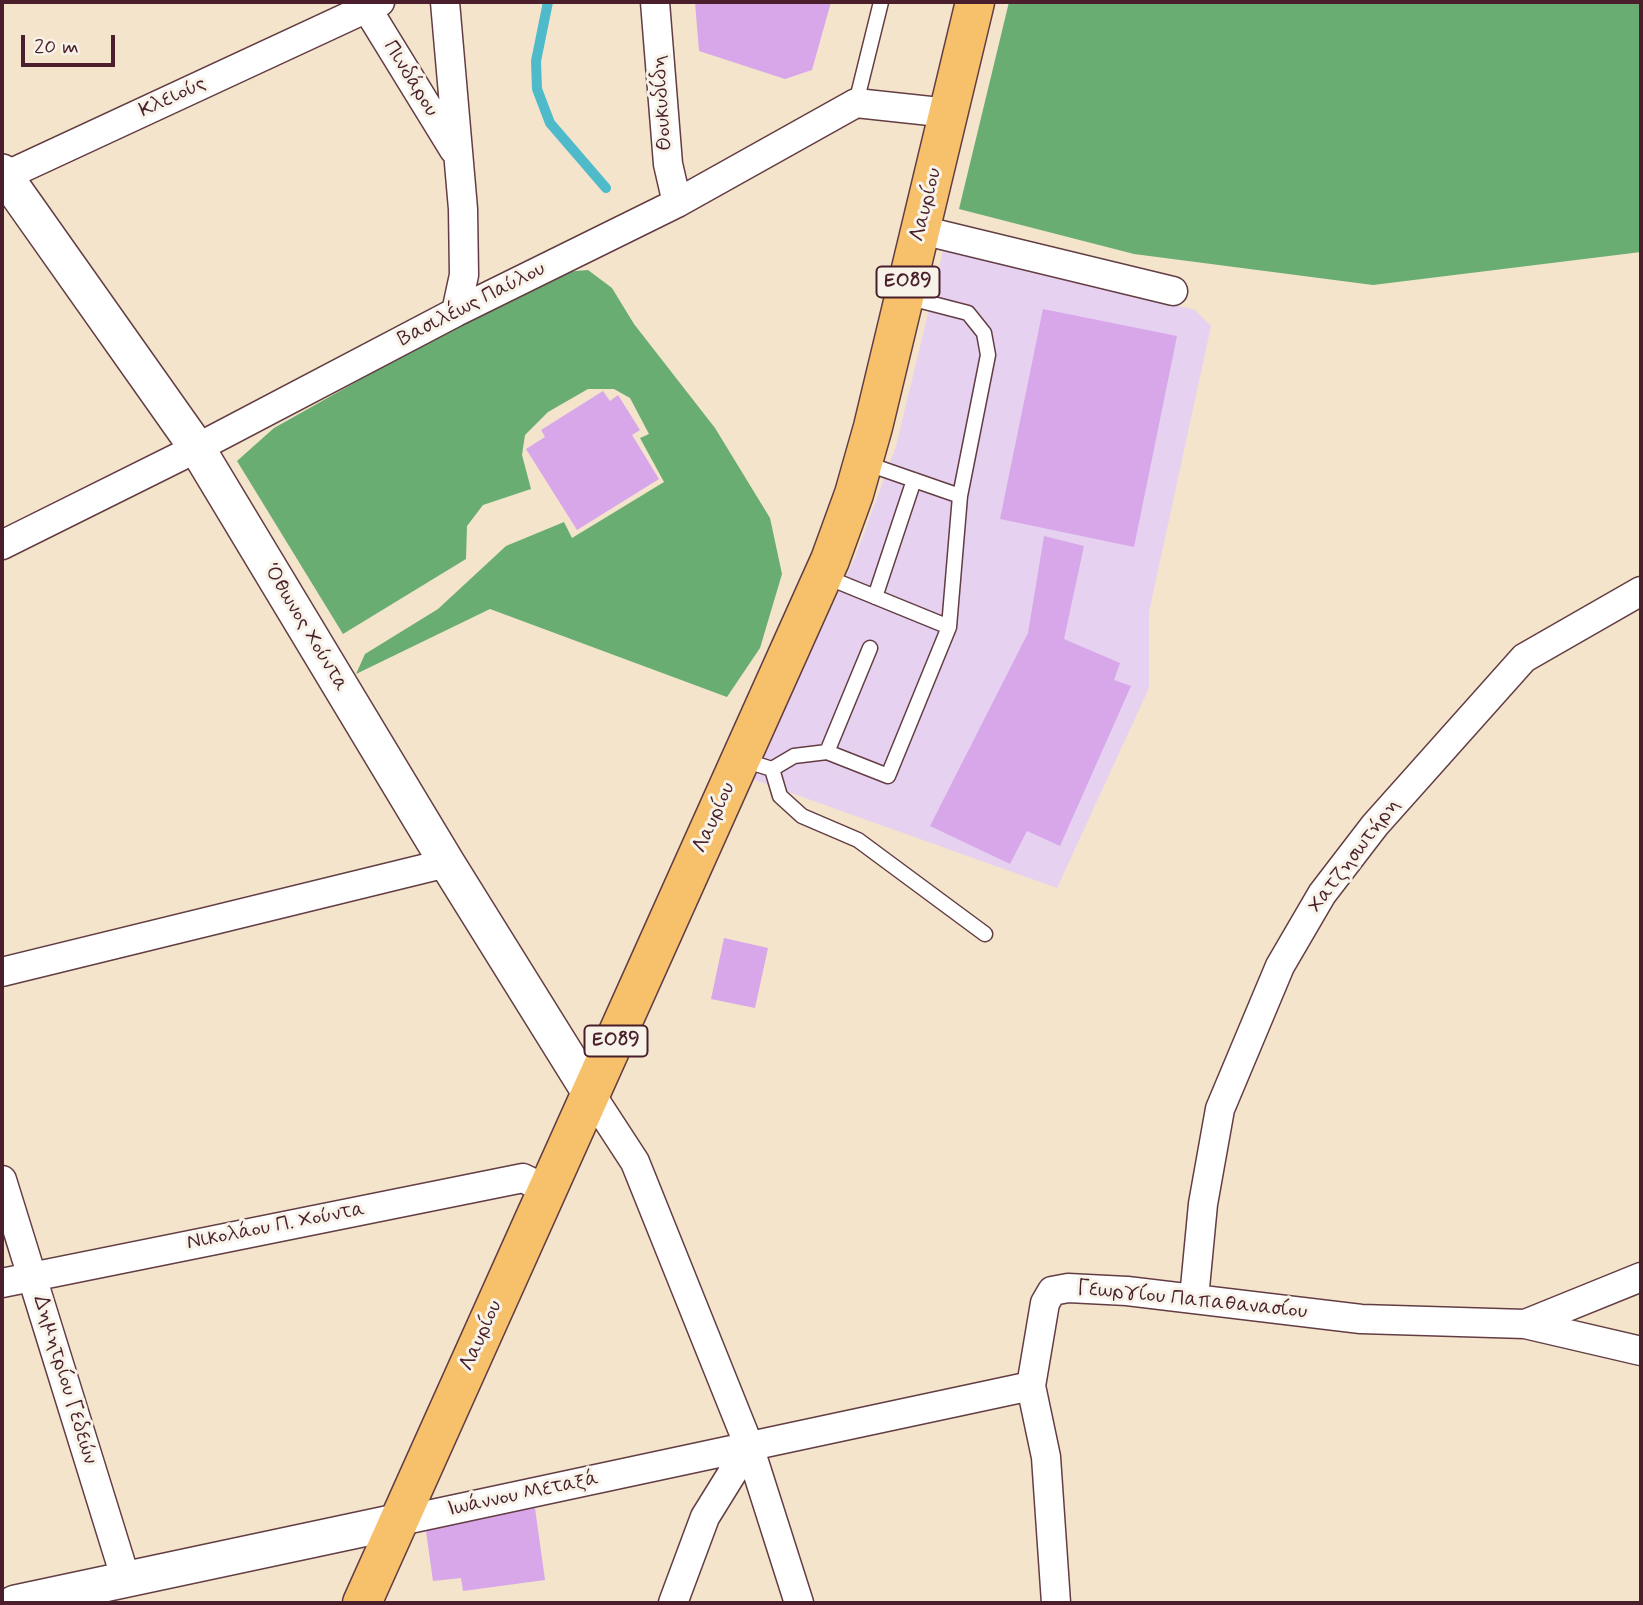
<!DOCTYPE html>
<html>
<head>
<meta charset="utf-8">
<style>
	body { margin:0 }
	#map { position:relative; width:1643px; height:1605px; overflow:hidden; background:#f3e4cb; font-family:Mynerve,sans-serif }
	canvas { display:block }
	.frame { position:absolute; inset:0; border:4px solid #4a1f2b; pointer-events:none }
	.scale { position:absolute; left:21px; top:35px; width:94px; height:32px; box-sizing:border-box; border:4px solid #4a1f2b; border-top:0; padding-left:9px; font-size:21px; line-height:24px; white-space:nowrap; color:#4a1f2b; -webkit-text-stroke:5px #f7f3e8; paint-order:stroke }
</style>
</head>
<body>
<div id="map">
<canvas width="1643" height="1605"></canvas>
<div class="frame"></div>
<div class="scale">20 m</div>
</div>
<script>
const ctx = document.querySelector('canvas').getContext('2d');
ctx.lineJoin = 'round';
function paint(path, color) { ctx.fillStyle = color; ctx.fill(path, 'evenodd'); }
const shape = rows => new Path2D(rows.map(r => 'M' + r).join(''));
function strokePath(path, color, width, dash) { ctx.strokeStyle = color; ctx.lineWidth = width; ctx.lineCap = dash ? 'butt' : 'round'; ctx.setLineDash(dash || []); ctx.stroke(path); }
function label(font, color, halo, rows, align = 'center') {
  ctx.font = font + ' Mynerve,sans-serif'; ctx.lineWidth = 6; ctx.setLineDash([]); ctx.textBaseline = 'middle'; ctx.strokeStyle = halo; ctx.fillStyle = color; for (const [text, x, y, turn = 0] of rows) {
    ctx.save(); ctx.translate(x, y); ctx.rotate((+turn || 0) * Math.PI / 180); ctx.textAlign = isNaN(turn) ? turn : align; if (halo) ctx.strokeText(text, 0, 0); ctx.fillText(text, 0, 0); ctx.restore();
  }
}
paint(shape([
	[944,247,1195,310,1211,326,1149,612,1149,688,1057,888,752,779,856,555,896,446]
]), '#e6d2f0');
paint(shape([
	[1009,2,1641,2,1641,252,1373,285,1134,254,959,209],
	[588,270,612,288,634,324,715,428,770,518,782,574,760,648,727,697,490,609,356,674,365,654,438,609,506,546,564,522,572,538,664,482,640,438,649,434,630,398,614,389,588,389,548,412,525,435,522,455,531,489,483,505,467,526,466,559,343,634,237,461,274,428,491,306,553,273]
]), '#69ad72');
strokePath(shape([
	[548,2,536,61,537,89,550,123,606,188]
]), '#4ebaca', 10);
paint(shape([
	[695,2,831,2,812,70,785,79,699,51],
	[1043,309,1177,336,1134,547,1000,519],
	[603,391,610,401,618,395,640,430,632,435,659,479,577,530,526,449,545,437,541,430],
	[1044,536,1084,546,1064,639,1120,663,1114,680,1131,686,1060,846,1027,831,1010,864,930,826,1028,633],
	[724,938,768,948,755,1008,711,999],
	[535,1508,545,1580,463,1591,461,1578,433,1581,425,1524]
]), '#d7a7ea');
const service = shape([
	[856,103,881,2],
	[865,463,960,496],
	[824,576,949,627],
	[875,597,914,480],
	[827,752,870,648],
	[743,760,772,769,794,756,827,752,888,776,949,627,960,496,988,355,984,333,968,313,906,297],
	[772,769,780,796,802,816,858,840,985,934]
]);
const minor = shape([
	[363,2,454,150],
	[445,2,463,209,464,275,456,312],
	[655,2,668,164,677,203],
	[5,176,380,2],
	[921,230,1173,291],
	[2,545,197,448,456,312,677,203,856,103,949,113],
	[2,972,447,863],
	[592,1096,635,1162,749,1446,799,1603],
	[2,1180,126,1580],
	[2,1283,523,1178,547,1190],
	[1194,1298,1203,1204,1220,1109,1280,966,1322,894,1375,825,1524,658,1641,591],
	[1525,1324,1641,1351],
	[400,1521,1031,1386],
	[673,1603,705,1517,749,1446],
	[1056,1603,1046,1457,1031,1386,1045,1303,1052,1291,1068,1288,1127,1291,1361,1319,1525,1324,1641,1277]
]);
const tertiary = shape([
	[2,172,197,448,447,863,592,1096],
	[15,1603,400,1521]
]);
const primary = shape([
	[362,1603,830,560,854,494,873,427,975,2]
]);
strokePath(service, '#633d43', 17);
strokePath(minor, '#633d43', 31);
strokePath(tertiary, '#633d43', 38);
strokePath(primary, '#633d43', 41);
strokePath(service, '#fff', 14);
strokePath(minor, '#fff', 28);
strokePath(tertiary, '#fff', 35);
strokePath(primary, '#f7c06b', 38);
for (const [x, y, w] of [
	[908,282,63],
	[616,1041,63]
]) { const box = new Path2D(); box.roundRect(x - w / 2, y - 15.5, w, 31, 5); ctx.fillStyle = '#f7f3e8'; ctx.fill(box); strokePath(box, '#4a1f2b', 2); }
label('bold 19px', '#4a1f2b', null, [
	["ΕΟ89",908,282],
	["ΕΟ89",616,1041]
]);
label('21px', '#4a1f2b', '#f7f3e8', [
	["Πινδάρου",410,79,58],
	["Κλειούς",173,98,-25],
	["Θουκυδίδη",663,103,-94],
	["Λαυρίου",927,205,-76],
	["Βασιλέως Παύλου",472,305,-27],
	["Όθωνος Χούντα",305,628,59],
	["Λαυρίου",715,818,-66],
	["Χατζησωτήρη",1355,856,-53],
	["Νικολάου Π. Χούντα",276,1227,-11],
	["Γεωργίου Παπαθανασίου",1192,1301,6],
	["Λαυρίου",482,1336,-66],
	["Δημητρίου Γεδεών",64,1380,73],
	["Ιωάννου Μεταξά",523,1495,-12]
]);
</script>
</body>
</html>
